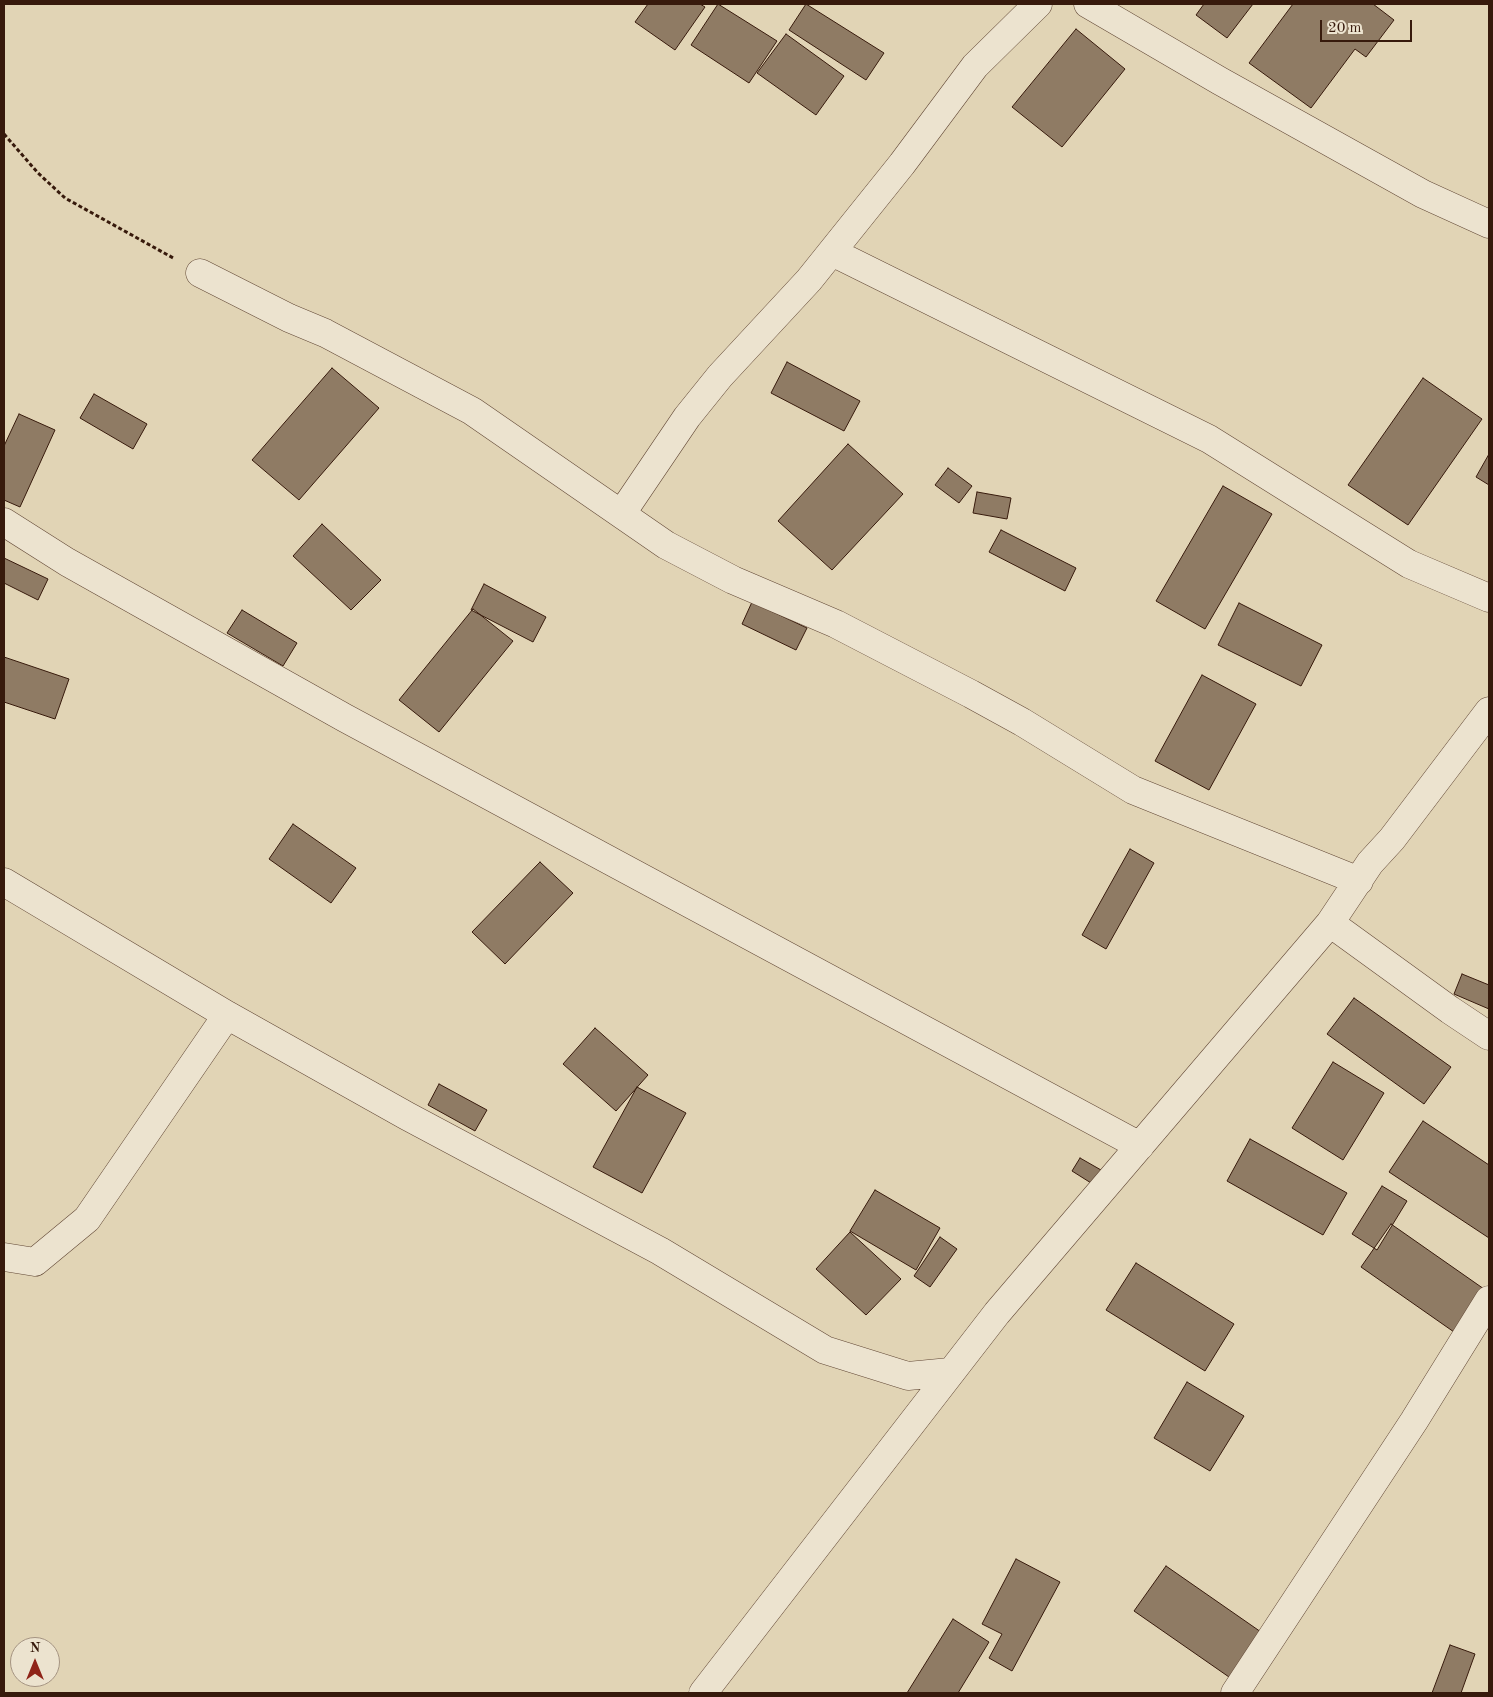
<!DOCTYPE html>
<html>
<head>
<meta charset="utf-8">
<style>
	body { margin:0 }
	#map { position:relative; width:1493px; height:1697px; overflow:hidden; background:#e1d4b5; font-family:"Old Standard TT",serif }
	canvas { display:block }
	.frame { position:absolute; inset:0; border:5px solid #371a0c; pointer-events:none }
	.north { position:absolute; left:10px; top:1637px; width:50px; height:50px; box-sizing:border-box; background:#ece3cf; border:1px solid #a49381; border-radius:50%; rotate:0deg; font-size:14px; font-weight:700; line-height:20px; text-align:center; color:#371a0c }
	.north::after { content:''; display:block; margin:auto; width:18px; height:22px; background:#8f2418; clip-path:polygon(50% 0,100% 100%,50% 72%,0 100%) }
	.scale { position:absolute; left:1320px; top:20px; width:92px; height:22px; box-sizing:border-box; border:2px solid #371a0c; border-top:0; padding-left:6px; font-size:15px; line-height:18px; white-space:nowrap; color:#371a0c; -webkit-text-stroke:4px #ece3cf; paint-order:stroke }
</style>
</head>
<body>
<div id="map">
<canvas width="1493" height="1697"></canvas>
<div class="frame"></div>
<div class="north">N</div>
<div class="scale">20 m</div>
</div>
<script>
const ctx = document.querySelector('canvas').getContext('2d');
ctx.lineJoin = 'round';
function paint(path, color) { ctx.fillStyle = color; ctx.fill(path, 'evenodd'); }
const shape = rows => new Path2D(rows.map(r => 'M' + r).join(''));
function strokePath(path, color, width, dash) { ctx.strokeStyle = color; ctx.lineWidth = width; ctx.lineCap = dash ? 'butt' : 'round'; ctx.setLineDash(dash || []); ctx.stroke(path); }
const building = shape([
	[648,4,700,4,705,7,675,50,635,22,648,4],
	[718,4,777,41,749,83,691,45,718,4],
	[806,4,884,53,866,80,789,30,806,4],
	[1204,4,1253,4,1227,38,1196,15,1204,4],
	[1293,4,1373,4,1394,20,1366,57,1355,49,1311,108,1249,63,1293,4],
	[1076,29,1125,69,1062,147,1012,107,1076,29],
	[786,34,844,76,816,115,757,73,786,34],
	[787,362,860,401,844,431,771,393,787,362],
	[332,368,379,408,299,500,252,460,332,368],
	[1423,378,1482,419,1408,525,1348,485,1423,378],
	[94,394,147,424,133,449,80,418,94,394],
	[19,414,55,430,20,507,4,500,4,446,19,414],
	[848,444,903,494,832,570,778,521,848,444],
	[1489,454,1489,485,1476,477,1489,454],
	[948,468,972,486,959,503,935,485,948,468],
	[1223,486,1272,514,1205,629,1156,601,1223,486],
	[977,492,1011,498,1007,519,973,513,977,492],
	[322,524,381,580,351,610,293,556,322,524],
	[1001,530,1076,568,1065,591,989,552,1001,530],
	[4,558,48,579,38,600,4,583,4,558],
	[484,584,546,617,533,642,471,610,484,584],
	[752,602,807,628,796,650,742,624,752,602],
	[1239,603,1322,645,1301,686,1218,645,1239,603],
	[473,609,513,641,439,732,399,700,473,609],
	[242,610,297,643,283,666,227,633,242,610],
	[4,657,69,679,55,719,4,702,4,657],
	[1202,675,1256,704,1209,790,1155,761,1202,675],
	[293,824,356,868,331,903,269,859,293,824],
	[1130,849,1154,863,1106,949,1082,935,1130,849],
	[540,862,573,893,505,964,472,932,540,862],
	[1462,974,1489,985,1489,1009,1454,994,1462,974],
	[1354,998,1451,1067,1424,1104,1327,1034,1354,998],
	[595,1028,648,1075,616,1111,563,1064,595,1028],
	[1333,1062,1384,1093,1343,1160,1292,1128,1333,1062],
	[439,1084,487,1110,475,1131,428,1105,439,1084],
	[637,1087,686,1113,642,1193,593,1167,637,1087],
	[1423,1121,1489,1165,1489,1238,1389,1172,1423,1121],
	[1250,1139,1347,1193,1323,1235,1227,1181,1250,1139],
	[1080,1158,1108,1174,1099,1188,1072,1171,1080,1158],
	[1382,1186,1407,1201,1377,1250,1352,1234,1382,1186],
	[875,1190,940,1228,916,1270,850,1231,875,1190],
	[1391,1224,1484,1289,1454,1332,1361,1267,1391,1224],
	[850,1232,901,1279,866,1315,816,1269,850,1232],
	[940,1237,957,1249,930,1287,914,1276,940,1237],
	[1136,1263,1234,1324,1205,1371,1106,1310,1136,1263],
	[1187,1382,1244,1416,1210,1471,1154,1438,1187,1382],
	[1016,1559,1060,1582,1012,1671,989,1658,1002,1634,982,1624,1016,1559],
	[1166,1566,1261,1632,1229,1677,1134,1611,1166,1566],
	[953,1619,989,1642,958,1693,907,1693,953,1619],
	[1450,1645,1475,1654,1461,1693,1432,1693,1450,1645]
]);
paint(building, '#8f7b64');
strokePath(building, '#371a0c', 1);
const street = shape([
	[1088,4,1220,81,1423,194,1489,224],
	[832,252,1209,439,1409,564,1489,598],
	[200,273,289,318,325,333,472,411,666,545,733,580,836,624,971,694,1022,722,1133,790,1359,881],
	[622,513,687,417,720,376,809,280,902,164,975,66,1038,4],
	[4,522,67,562,345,718,1140,1146],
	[4,882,227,1015,407,1116,660,1251,825,1350,908,1376,950,1372],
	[1330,923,1450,1010,1489,1036],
	[4,1257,35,1262,87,1219,227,1015],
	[703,1693,997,1313,1330,923,1370,863,1392,839,1489,711],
	[1235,1693,1414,1421,1489,1300]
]);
strokePath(street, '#624836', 29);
strokePath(shape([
	[4,134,38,173,65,198,175,259]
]), '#371a0c', 3, [4, 2.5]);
strokePath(street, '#ece3cf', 28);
</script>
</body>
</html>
